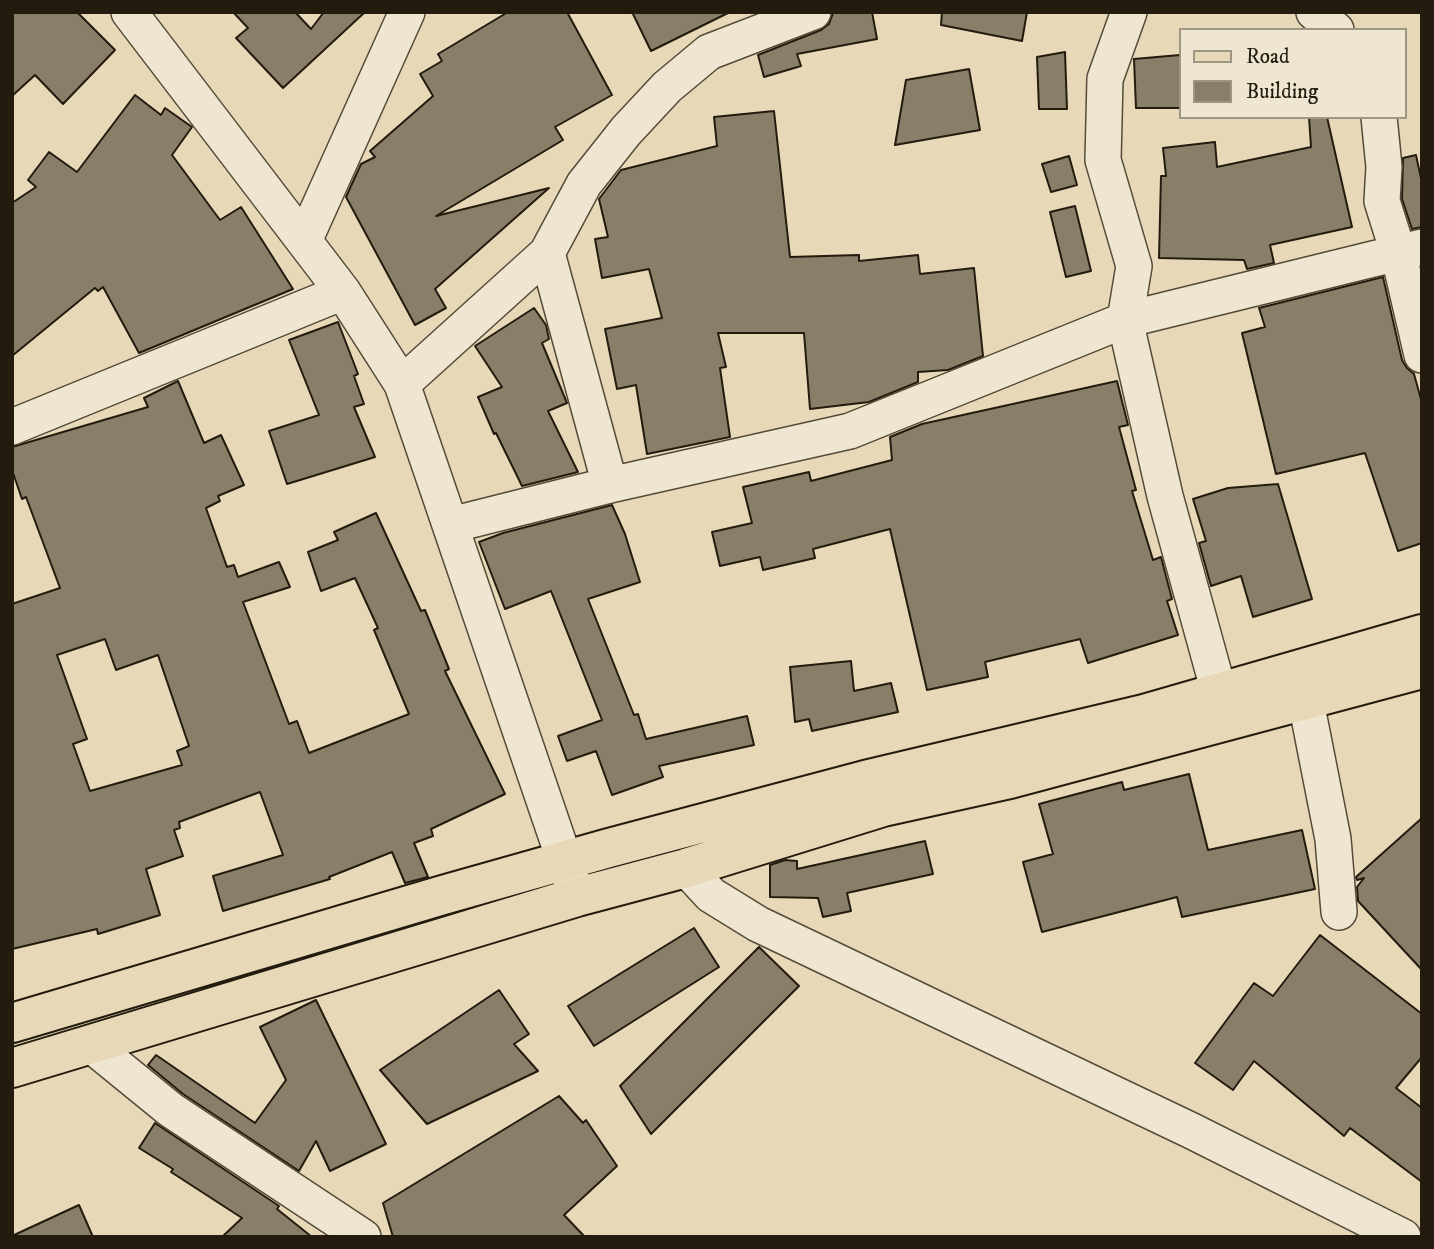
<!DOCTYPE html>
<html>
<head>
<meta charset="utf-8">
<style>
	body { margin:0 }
	#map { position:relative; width:1434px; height:1249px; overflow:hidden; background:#e7d9b8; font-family:"IM FELL DW Pica",serif }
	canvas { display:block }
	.frame { position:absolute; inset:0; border:14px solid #241b0f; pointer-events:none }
	.legend { position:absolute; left:1179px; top:28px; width:228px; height:91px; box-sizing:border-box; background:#efe6d1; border:2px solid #9e9583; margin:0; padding:9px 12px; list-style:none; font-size:21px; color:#241b0f }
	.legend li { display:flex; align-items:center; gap:14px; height:35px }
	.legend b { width:35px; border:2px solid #9e9583 }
</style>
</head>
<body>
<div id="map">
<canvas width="1434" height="1249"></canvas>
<div class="frame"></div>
<ul class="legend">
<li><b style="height:9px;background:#e7d9b8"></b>Road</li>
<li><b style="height:19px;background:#897e67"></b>Building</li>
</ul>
</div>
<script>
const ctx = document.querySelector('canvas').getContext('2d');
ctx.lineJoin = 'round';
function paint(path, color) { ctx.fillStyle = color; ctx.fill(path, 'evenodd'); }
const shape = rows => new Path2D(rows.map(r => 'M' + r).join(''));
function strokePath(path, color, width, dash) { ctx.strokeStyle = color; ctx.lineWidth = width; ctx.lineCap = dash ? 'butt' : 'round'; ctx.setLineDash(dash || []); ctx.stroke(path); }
const building = shape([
	[12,12,77,12,115,50,63,104,35,75,12,96,12,12],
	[233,12,295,12,311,29,324,12,365,12,283,88,236,38,248,28,233,12],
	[508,12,567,12,612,95,555,127,563,140,436,216,549,188,435,289,446,308,415,325,346,197,361,164,375,157,370,151,433,96,420,74,442,61,438,54,508,12],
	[632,12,730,12,651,51,632,12],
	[872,12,877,39,797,54,801,66,764,77,758,55,821,30,829,24,833,13,872,12],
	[942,12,1027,12,1022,41,941,25,942,12],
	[1065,52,1067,109,1039,109,1037,57,1065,52],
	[1180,55,1180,108,1136,108,1134,59,1180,55],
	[969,69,980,130,895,145,906,80,969,69],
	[135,95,161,115,165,108,192,127,172,155,220,220,241,207,293,289,139,353,103,287,98,291,95,288,12,356,12,203,36,187,28,180,49,152,77,172,135,95],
	[774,111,790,257,859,255,859,261,918,255,920,274,974,268,983,356,948,370,918,372,918,382,869,402,810,409,804,333,718,333,726,367,720,368,730,437,647,454,636,385,617,389,605,329,662,318,649,269,602,278,595,239,608,237,599,199,621,170,717,146,714,117,774,111],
	[1309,117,1327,117,1352,227,1270,245,1274,263,1247,269,1244,260,1159,258,1161,176,1166,176,1163,148,1215,142,1217,167,1311,147,1309,117],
	[1416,155,1422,183,1422,227,1412,229,1402,199,1403,158,1416,155],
	[1069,156,1077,185,1051,192,1042,164,1069,156],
	[1075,206,1091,271,1066,277,1050,212,1075,206],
	[1383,277,1402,360,1407,368,1414,374,1422,403,1422,543,1398,551,1365,453,1276,474,1242,333,1265,327,1259,308,1383,277],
	[534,308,546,325,549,339,542,343,567,403,548,411,578,472,522,486,496,433,494,434,478,397,502,387,475,346,534,308],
	[338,322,358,374,354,376,364,404,354,407,375,457,287,484,269,431,319,415,289,340,338,322],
	[178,381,204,443,221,435,244,485,218,496,220,501,206,508,227,567,234,565,238,577,279,562,290,587,243,602,289,724,297,721,309,753,409,714,374,630,378,628,355,578,321,591,308,552,338,540,334,532,376,513,421,611,425,610,449,669,445,671,505,794,431,829,433,836,414,843,428,877,405,883,392,852,329,877,330,879,223,911,213,876,283,855,260,792,179,822,180,828,174,830,183,856,146,869,160,915,98,934,97,929,12,949,12,604,60,588,26,497,22,499,12,470,12,447,148,407,144,398,178,381],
	[105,639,116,670,158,655,189,746,177,751,182,765,90,791,73,744,87,739,57,655,105,639],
	[1117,381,1128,425,1119,427,1136,490,1132,491,1153,560,1161,557,1172,599,1167,601,1178,635,1088,663,1080,639,985,662,988,677,927,690,890,529,813,549,815,558,763,570,760,557,720,566,712,532,752,523,743,487,809,472,811,481,892,460,890,437,922,424,1117,381],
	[1278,484,1312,599,1253,617,1241,576,1211,586,1199,543,1206,541,1193,499,1228,488,1278,484],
	[612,505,625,534,640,582,588,599,634,715,638,714,646,739,747,716,754,745,659,766,663,777,612,795,596,751,567,761,558,736,602,720,551,591,505,609,479,542,503,533,612,505],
	[851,661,854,691,891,683,898,712,812,731,809,719,795,722,790,667,851,661],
	[1189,774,1208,850,1302,830,1315,889,1182,917,1177,897,1042,932,1023,862,1053,854,1039,804,1122,782,1124,790,1189,774],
	[1422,818,1422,970,1358,901,1357,887,1364,878,1357,880,1356,877,1422,818],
	[925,841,933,874,847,893,851,911,823,917,818,898,770,897,770,865,785,860,797,861,797,869,925,841],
	[694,928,719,967,594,1046,568,1006,694,928],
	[1320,935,1422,1014,1422,1057,1396,1088,1422,1108,1422,1182,1350,1128,1344,1136,1254,1061,1233,1090,1195,1063,1254,983,1273,996,1320,935],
	[759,947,799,986,651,1134,620,1086,759,947],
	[499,990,529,1034,514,1044,538,1071,427,1124,380,1070,499,990],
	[316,1000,386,1144,330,1171,316,1141,299,1171,183,1094,148,1065,156,1055,255,1123,286,1080,260,1027,316,1000],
	[559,1096,583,1123,586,1120,617,1166,564,1215,585,1237,393,1237,383,1203,559,1096],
	[155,1123,279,1206,277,1209,312,1237,222,1237,242,1218,171,1172,173,1169,139,1148,155,1123],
	[79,1205,93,1237,12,1237,12,1236,79,1205]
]);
paint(building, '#897e67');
strokePath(building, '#241b0f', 2);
const minor = shape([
	[129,12,343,292,402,384,574,888],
	[1129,12,1105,79,1103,160,1134,266,1125,320,1165,496,1219,692],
	[1314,12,1336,30],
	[1379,117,1384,167,1382,201,1398,252,1422,355],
	[304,241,407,12],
	[547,253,610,485],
	[402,384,547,253,584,184,626,131,667,87,709,52,813,12],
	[12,427,343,292],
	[451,525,610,485,850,431,1125,320,1422,247],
	[1306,702,1333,839,1339,912],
	[686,868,711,895,758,924,1192,1131,1403,1237],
	[90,1044,171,1110,363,1237]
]);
const major = shape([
	[12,1023,443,895,609,848,865,780,1144,714,1422,634],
	[12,1068,577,897,686,868,883,807,1010,779,1422,669]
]);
strokePath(minor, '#554a39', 38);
strokePath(major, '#241b0f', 42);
strokePath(minor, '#efe6d1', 35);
strokePath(major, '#e7d9b8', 38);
</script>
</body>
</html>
